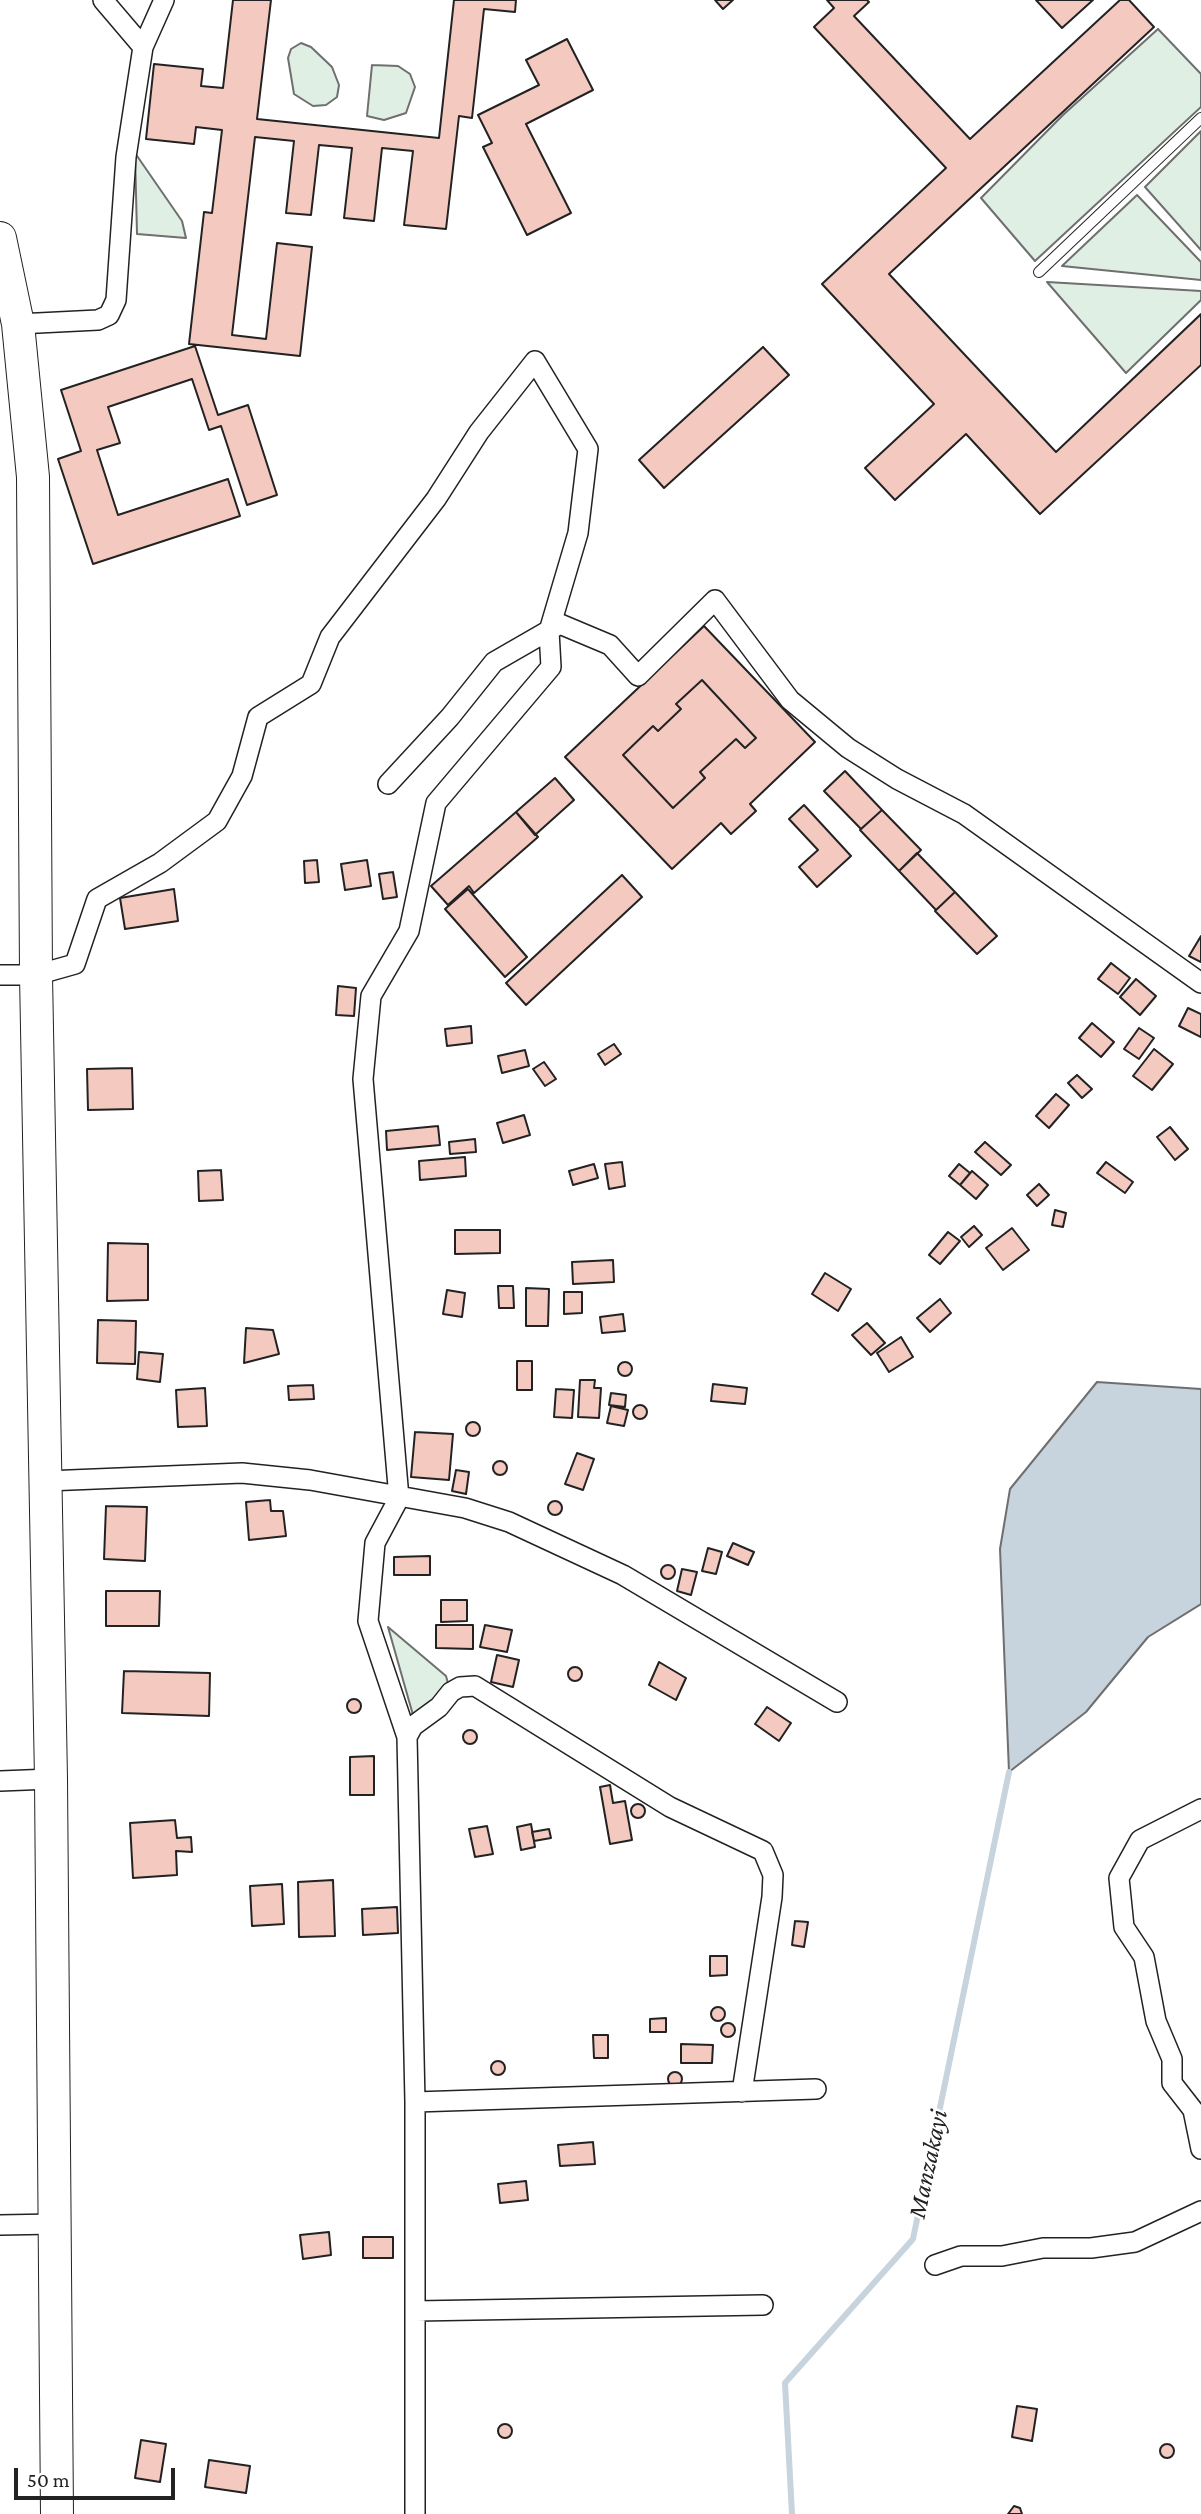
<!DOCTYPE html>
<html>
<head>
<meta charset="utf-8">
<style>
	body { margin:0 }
	#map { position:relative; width:1201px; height:2514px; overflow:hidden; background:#fff; font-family:"Crimson Pro",serif }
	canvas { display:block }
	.scale { position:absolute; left:14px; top:2468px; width:161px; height:32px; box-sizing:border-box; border:4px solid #222; border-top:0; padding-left:9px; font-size:21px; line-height:24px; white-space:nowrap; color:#222; -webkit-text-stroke:5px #fff; paint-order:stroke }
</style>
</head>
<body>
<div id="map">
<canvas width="1201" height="2514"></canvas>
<div class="scale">50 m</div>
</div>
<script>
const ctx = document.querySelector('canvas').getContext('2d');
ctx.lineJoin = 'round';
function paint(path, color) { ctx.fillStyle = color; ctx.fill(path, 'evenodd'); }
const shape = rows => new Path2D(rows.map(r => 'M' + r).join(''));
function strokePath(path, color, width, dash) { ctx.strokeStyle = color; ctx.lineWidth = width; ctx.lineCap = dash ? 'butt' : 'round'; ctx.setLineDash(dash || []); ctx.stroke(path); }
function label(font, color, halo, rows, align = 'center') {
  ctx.font = font + ' "Crimson Pro",serif'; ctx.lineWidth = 5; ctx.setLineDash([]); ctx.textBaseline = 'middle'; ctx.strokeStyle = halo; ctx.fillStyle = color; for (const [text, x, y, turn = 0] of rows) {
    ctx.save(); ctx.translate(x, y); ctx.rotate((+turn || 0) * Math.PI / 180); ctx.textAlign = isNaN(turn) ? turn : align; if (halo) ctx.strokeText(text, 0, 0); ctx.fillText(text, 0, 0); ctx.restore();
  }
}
const green = shape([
	[1158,29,1201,74,1201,107,1035,261,981,198,1063,115,1158,29],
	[301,43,311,47,332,67,339,85,337,97,326,105,313,106,294,94,288,58,291,49,301,43],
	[372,65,398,66,410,74,415,87,406,113,384,120,367,116,372,65],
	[1201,131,1201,250,1145,187,1201,131],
	[135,153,182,221,186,238,137,234,135,153],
	[1137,195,1201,262,1201,280,1062,266,1137,195],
	[1047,282,1201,291,1201,300,1126,373,1047,282],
	[388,1627,446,1676,449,1687,413,1715,388,1627]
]);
paint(green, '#e0efe3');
strokePath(green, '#6f6f6f', 2);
const water = shape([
	[1097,1382,1201,1389,1201,1604,1148,1637,1086,1712,1009,1772,1000,1549,1010,1489,1097,1382]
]);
paint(water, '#c7d3dd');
strokePath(water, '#6f6f6f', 2);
strokePath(shape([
	[792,2514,785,2383,913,2239,1009,1772]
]), '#c7d3dd', 6);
const building = shape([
	[233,0,271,0,257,119,439,138,454,0,516,0,515,12,484,9,472,118,459,116,446,229,404,225,413,151,382,148,374,221,344,218,352,148,319,145,311,215,286,213,294,141,255,137,232,335,266,339,277,243,312,247,300,356,189,344,204,212,212,213,222,130,196,127,194,144,146,139,154,64,203,69,201,86,223,88,233,0],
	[715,0,733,0,723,9,715,0],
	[827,0,867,0,869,2,854,16,970,139,1120,0,1129,0,1154,27,889,274,1056,452,1201,314,1201,365,1040,514,966,434,895,500,865,468,934,404,822,284,946,168,814,27,834,8,827,0],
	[1036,0,1093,0,1062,28,1036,0],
	[567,39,593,90,526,124,571,213,527,235,483,147,492,143,478,115,539,85,526,60,567,39],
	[195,346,218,415,248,405,277,495,247,505,221,426,209,430,192,379,108,407,120,443,97,450,118,515,228,479,240,516,93,564,58,459,81,451,61,390,195,346],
	[763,347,789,375,664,488,639,460,763,347],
	[704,626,815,742,750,804,756,811,731,834,721,823,672,869,565,757,704,626],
	[702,680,756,738,745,748,736,739,700,772,705,778,673,808,623,755,653,726,658,731,681,709,676,704,702,680],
	[702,680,756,738,745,748,736,739,700,772,705,778,673,808,623,755,653,726,658,731,681,709,676,704,702,680],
	[845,771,882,810,861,829,824,791,845,771],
	[555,778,574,800,535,835,516,812,555,778],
	[804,805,851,856,817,887,799,867,818,850,789,819,804,805],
	[882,810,921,850,899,871,860,830,882,810],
	[516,812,538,837,474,893,469,886,448,905,431,886,516,812],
	[917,853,955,892,936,910,899,871,917,853],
	[317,860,319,882,305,883,304,861,317,860],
	[367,860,371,886,345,890,341,864,367,860],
	[393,872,397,897,383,899,379,874,393,872],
	[622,875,642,897,526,1005,506,983,622,875],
	[174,889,178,921,125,929,120,898,174,889],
	[468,889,527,957,505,977,445,909,468,889],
	[955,892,997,936,977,954,935,911,955,892],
	[1201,936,1201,962,1189,956,1201,936],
	[1111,963,1130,978,1118,994,1098,979,1111,963],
	[1136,979,1156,996,1140,1015,1120,997,1136,979],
	[338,986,356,988,354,1016,336,1015,338,986],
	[1188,1008,1201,1014,1201,1037,1179,1026,1188,1008],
	[1092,1023,1114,1042,1101,1057,1079,1038,1092,1023],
	[471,1026,472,1043,447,1046,445,1029,471,1026],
	[1139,1028,1154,1038,1139,1059,1124,1049,1139,1028],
	[614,1044,621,1054,605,1065,598,1054,614,1044],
	[1154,1049,1173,1064,1152,1090,1133,1076,1154,1049],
	[525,1050,529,1066,502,1073,498,1056,525,1050],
	[544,1062,556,1079,545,1086,533,1069,544,1062],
	[132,1068,133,1109,88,1110,87,1069,132,1068],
	[1077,1075,1092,1089,1082,1098,1068,1083,1077,1075],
	[1056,1094,1069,1105,1049,1128,1036,1116,1056,1094],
	[524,1115,530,1135,503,1143,497,1123,524,1115],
	[438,1126,440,1145,387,1150,386,1131,438,1126],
	[1170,1127,1188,1149,1175,1160,1157,1137,1170,1127],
	[475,1139,476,1152,450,1154,449,1142,475,1139],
	[985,1142,1011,1165,1001,1175,975,1152,985,1142],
	[465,1157,466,1176,420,1180,419,1161,465,1157],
	[622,1162,625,1186,609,1189,605,1164,622,1162],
	[1106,1162,1133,1182,1125,1193,1097,1173,1106,1162],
	[594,1164,598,1178,573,1185,569,1171,594,1164],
	[959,1164,970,1173,960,1185,949,1176,959,1164],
	[221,1170,223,1200,199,1201,198,1171,221,1170],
	[972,1171,988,1185,976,1199,960,1185,972,1171],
	[1039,1184,1049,1195,1037,1206,1027,1195,1039,1184],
	[1055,1210,1066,1213,1063,1227,1052,1225,1055,1210],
	[974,1226,982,1235,969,1247,961,1237,974,1226],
	[1012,1228,1029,1250,1003,1270,986,1248,1012,1228],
	[455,1230,500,1230,500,1253,455,1254,455,1230],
	[948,1232,960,1241,940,1264,929,1255,948,1232],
	[108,1243,148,1244,148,1300,107,1301,108,1243],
	[613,1260,614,1282,573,1284,572,1262,613,1260],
	[825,1273,851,1289,838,1311,812,1294,825,1273],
	[498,1286,513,1286,514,1308,499,1308,498,1286],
	[526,1288,549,1289,548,1326,526,1326,526,1288],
	[447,1290,465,1293,462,1317,443,1314,447,1290],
	[564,1292,582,1292,582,1313,564,1314,564,1292],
	[940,1299,951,1313,930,1332,917,1318,940,1299],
	[623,1314,625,1331,602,1333,600,1317,623,1314],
	[98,1320,136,1321,135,1364,97,1363,98,1320],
	[867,1323,885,1343,871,1355,852,1335,867,1323],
	[246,1328,273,1330,279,1354,244,1363,246,1328],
	[901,1337,913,1357,889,1372,877,1353,901,1337],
	[139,1352,163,1354,160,1382,137,1379,139,1352],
	[517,1361,532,1361,532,1390,517,1390,517,1361],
	'618 1369a7 7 0 1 1 14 0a7 7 0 1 1-14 0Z',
	[580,1380,595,1380,594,1388,601,1388,599,1418,578,1417,580,1380],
	[713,1384,747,1388,745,1404,711,1401,713,1384],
	[313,1385,314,1399,289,1400,288,1386,313,1385],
	[205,1388,207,1426,178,1427,176,1390,205,1388],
	[556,1389,574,1390,572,1418,554,1417,556,1389],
	[611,1393,626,1395,625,1407,609,1405,611,1393],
	'633 1412a7 7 0 1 1 14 0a7 7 0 1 1-14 0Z',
	[611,1406,628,1410,624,1426,607,1423,611,1406],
	'466 1429a7 7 0 1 1 14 0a7 7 0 1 1-14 0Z',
	[415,1432,453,1434,449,1480,411,1477,415,1432],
	[577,1453,594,1459,583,1490,565,1484,577,1453],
	'493 1468a7 7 0 1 1 14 0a7 7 0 1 1-14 0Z',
	[456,1470,469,1472,466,1494,452,1491,456,1470],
	[270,1500,271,1511,283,1511,286,1536,249,1540,246,1502,270,1500],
	'548 1508a7 7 0 1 1 14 0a7 7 0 1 1-14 0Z',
	[106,1506,147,1507,145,1561,104,1559,106,1506],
	[733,1543,754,1552,748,1565,727,1556,733,1543],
	[708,1548,722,1552,716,1574,702,1571,708,1548],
	[430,1556,430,1575,394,1575,394,1557,430,1556],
	'661 1572a7 7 0 1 1 14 0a7 7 0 1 1-14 0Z',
	[682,1569,697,1572,691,1595,677,1591,682,1569],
	[106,1591,160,1591,159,1626,106,1626,106,1591],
	[441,1600,467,1600,467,1621,441,1622,441,1600],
	[436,1625,473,1625,473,1649,436,1648,436,1625],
	[485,1625,512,1630,507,1652,480,1647,485,1625],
	[497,1655,519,1660,513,1687,491,1682,497,1655],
	[659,1662,686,1678,676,1700,649,1685,659,1662],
	'568 1674a7 7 0 1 1 14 0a7 7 0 1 1-14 0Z',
	[124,1671,210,1673,209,1716,122,1713,124,1671],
	'347 1706a7 7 0 1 1 14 0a7 7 0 1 1-14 0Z',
	[767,1707,791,1723,779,1741,755,1724,767,1707],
	'463 1737a7 7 0 1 1 14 0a7 7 0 1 1-14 0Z',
	[374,1756,374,1795,350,1795,350,1757,374,1756],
	[610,1785,613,1803,625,1801,632,1840,610,1844,600,1787,610,1785],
	'631 1811a7 7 0 1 1 14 0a7 7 0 1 1-14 0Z',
	[175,1820,177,1838,191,1837,192,1852,176,1851,177,1875,133,1878,130,1823,175,1820],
	[531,1824,535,1847,521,1850,517,1827,531,1824],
	[487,1826,493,1854,475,1857,469,1829,487,1826],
	[549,1829,551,1838,534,1841,532,1832,549,1829],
	[333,1880,335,1936,299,1937,298,1882,333,1880],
	[282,1884,284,1924,252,1926,250,1886,282,1884],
	[397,1907,398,1933,363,1935,362,1909,397,1907],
	[795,1921,808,1922,804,1947,792,1945,795,1921],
	[710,1956,727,1956,727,1975,710,1976,710,1956],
	'711 2014a7 7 0 1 1 14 0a7 7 0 1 1-14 0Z',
	[666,2018,666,2032,650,2032,650,2019,666,2018],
	'721 2030a7 7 0 1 1 14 0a7 7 0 1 1-14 0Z',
	[593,2035,608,2035,608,2058,594,2058,593,2035],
	[681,2044,713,2045,712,2063,681,2063,681,2044],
	'491 2068a7 7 0 1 1 14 0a7 7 0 1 1-14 0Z',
	'668 2079a7 7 0 1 1 14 0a7 7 0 1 1-14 0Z',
	[593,2142,595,2164,560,2166,558,2145,593,2142],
	[526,2181,528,2200,500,2203,498,2184,526,2181],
	[329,2232,331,2255,303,2259,300,2235,329,2232],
	[363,2237,393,2237,393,2258,363,2258,363,2237],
	[1017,2406,1037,2409,1032,2441,1012,2437,1017,2406],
	'498 2431a7 7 0 1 1 14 0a7 7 0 1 1-14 0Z',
	[141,2440,166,2444,160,2482,135,2478,141,2440],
	'1160 2451a7 7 0 1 1 14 0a7 7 0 1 1-14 0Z',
	[209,2460,250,2466,246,2493,205,2487,209,2460],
	[1014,2506,1020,2508,1022,2514,1008,2514,1014,2506]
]);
paint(building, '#f3c9c0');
strokePath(building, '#222', 2);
const service = shape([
	[1039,272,1201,118]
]);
const minor = shape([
	[103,0,143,47],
	[18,324,98,320,109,315,116,300,126,157,143,47,164,0],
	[388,784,450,717,494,662,560,624,610,645,638,676,715,600,790,700,848,748,897,779,964,814,1201,983],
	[0,975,36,975,75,964,97,899,160,863,217,821,242,776,258,717,311,684,330,637,436,499,479,432,535,361,588,449,578,533,549,631,551,667,436,803,409,931,371,996,363,1079,399,1498,375,1543,368,1621,407,1737,415,2102,415,2514],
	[46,1481,242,1473,310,1480,465,1508,509,1522,623,1575,837,1702],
	[407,1737,413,1726,439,1707,451,1692,460,1687,475,1686,670,1807,763,1851,773,1875,772,1897,742,2092],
	[0,1781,51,1779],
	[1201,1809,1140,1840,1119,1878,1124,1927,1144,1957,1156,2021,1172,2059,1172,2083,1193,2110,1201,2149],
	[415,2102,816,2089],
	[0,2225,55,2224],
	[935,2265,961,2256,1002,2256,1043,2248,1091,2248,1135,2242,1201,2211],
	[416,2311,763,2305]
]);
const primary = shape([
	[0,238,18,324,33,477,36,975,51,1779,57,2514]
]);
strokePath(service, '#222', 12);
strokePath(minor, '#222', 22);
strokePath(primary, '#222', 34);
strokePath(service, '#fff', 10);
strokePath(minor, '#fff', 19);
strokePath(primary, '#fff', 32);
label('italic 26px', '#222', '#fff', [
	["Manzakayi",928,2164,-78]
]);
</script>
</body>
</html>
